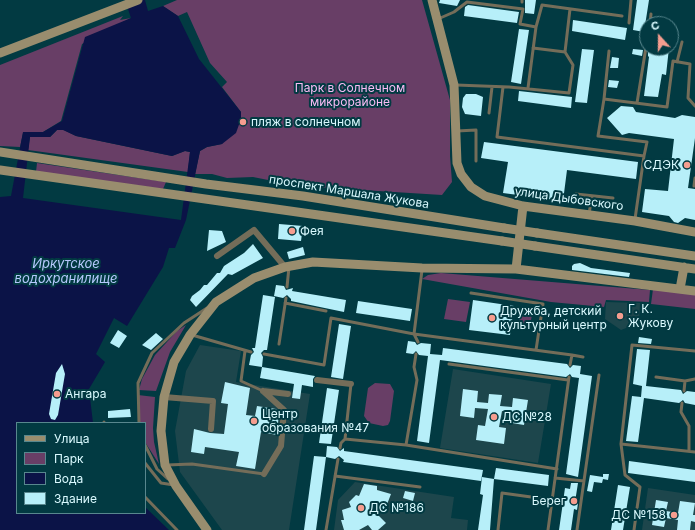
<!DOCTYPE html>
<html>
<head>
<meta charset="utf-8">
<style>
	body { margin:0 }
	#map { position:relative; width:695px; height:530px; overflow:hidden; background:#023a42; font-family:Inter,sans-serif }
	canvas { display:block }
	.legend { position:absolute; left:16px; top:422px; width:130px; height:92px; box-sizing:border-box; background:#023a42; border:1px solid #58878e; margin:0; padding:5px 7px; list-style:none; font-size:12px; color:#dafaff }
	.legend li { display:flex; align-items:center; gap:8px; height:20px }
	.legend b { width:20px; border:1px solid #58878e }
	.north { position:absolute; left:639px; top:16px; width:40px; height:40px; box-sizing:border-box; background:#023a42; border:1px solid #58878e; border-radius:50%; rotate:339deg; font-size:11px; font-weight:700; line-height:16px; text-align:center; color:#dafaff }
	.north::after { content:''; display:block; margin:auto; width:14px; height:18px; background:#f59d8f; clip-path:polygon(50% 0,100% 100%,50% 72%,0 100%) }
</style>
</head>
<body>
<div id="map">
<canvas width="695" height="530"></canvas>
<ul class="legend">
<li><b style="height:5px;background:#998d6e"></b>Улица</li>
<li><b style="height:11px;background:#683e66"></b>Парк</li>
<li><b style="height:11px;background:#0b1347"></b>Вода</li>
<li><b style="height:11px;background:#b7eff9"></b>Здание</li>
</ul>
<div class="north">С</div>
</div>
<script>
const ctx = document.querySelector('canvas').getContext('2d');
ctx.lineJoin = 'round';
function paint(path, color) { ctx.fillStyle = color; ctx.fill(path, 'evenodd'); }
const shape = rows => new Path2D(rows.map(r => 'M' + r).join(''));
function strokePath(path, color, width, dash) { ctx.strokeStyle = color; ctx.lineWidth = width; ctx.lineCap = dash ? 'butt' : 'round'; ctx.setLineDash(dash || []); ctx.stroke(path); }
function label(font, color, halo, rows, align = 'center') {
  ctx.font = font + ' Inter,sans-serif'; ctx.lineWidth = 4; ctx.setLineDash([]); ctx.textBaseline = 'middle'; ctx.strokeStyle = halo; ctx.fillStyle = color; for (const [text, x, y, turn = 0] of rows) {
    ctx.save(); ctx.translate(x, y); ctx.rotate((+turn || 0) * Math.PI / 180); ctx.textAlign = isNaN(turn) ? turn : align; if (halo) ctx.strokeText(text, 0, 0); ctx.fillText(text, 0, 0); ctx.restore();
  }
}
paint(shape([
	[606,302,640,303,639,323,621,330,605,319],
	[200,345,241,351,236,382,310,394,289,530,222,530,180,472,175,431,186,371],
	[453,369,551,384,538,463,440,448],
	[355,482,454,497,451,518,468,520,467,530,334,530,338,500],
	[648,488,695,495,695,530,642,530]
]), '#1d464c');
paint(shape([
	[177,0,422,0,450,100,450,156,452,182,442,195,298,186,253,177,227,178,212,174,195,174,200,151,207,147,222,144,241,112,222,87,227,82,210,63,187,12,178,16,163,6],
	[123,16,120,20,131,18,82,44,61,121,43,132,23,133,20,147,0,146,0,65],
	[57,130,64,130,76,136,172,156,185,151,190,152,188,172,28,150,30,137,50,137],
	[37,163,166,182,163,189,36,172],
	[441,273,650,290,649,302,606,300,604,307,551,302,422,279,428,275],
	[653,289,695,294,695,309,651,304],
	[448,299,470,302,466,322,444,319],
	[521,307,533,310,530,325,518,323],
	[186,325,170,352,156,391,139,390,142,379,155,355,177,331],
	[375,383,390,384,394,391,390,421,388,425,383,426,369,423,364,416,368,388],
	[138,395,155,397,153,428,154,442,159,464,145,442,145,423,140,423]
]), '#683e66');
paint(shape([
	[125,0,145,0,148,11,163,6,178,16,199,59,241,112,241,119,236,133,222,144,207,147,200,151,186,220,175,248,169,248,163,267,127,326,114,318,96,354,105,362,89,389,93,423,17,423,17,513,145,513,145,507,169,530,0,530,0,197,11,196,23,132,43,132,62,121,85,37,131,18],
	[57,130,63,130,76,136,172,156,185,151,190,152,181,220,23,198,30,137,50,137]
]), '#0b1347');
paint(shape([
	[440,0,460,0,457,6,439,3],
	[525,0,536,0,534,14,525,13],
	[637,0,649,0,644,32,633,30],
	[468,5,519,12,517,23,464,16,465,7],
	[573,20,627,28,625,40,572,31],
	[519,29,529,30,521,84,511,82],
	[653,48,669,48,666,75,662,74,658,97,644,96,649,57,648,56,648,51,653,51],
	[582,49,594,50,587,103,575,102],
	[633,49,643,50,642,56,632,54],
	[612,57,619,58,618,68,610,68],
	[609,80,619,81,617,88,608,87],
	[519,91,572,97,571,108,518,101],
	[466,94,476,94,483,97,481,116,465,114,462,107,463,98],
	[621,106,633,107,636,112,675,118,682,115,695,117,695,138,688,188,695,189,695,220,685,218,678,223,674,222,669,216,642,212,645,189,668,191,674,139,629,133,622,135,607,118],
	[484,142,638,162,636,179,567,170,563,201,503,193,508,162,481,158],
	[279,224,303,226,301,241,278,239],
	[209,230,222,231,226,242,207,251],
	[253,244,263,258,232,275,228,274,196,307,190,300,192,296,200,290,204,285,207,285,217,273,220,273,224,266,244,253],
	[303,247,305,255,289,259,287,252],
	[580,263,591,268,630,273,629,277,572,270,572,266,574,264],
	[276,285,284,286,286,290,293,288,292,291,346,300,344,312,291,301,291,299,287,295,283,298,274,296],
	[263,295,275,297,267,350,264,350,261,353,263,357,262,367,249,365,251,355,254,352,252,348,255,348],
	[473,300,514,306,510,335,469,330],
	[358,301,412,309,410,321,356,313],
	[339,324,351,326,343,379,331,377],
	[118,330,127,336,119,348,110,343],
	[156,333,163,339,151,350,142,345],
	[639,337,652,339,651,344,638,343],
	[408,341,415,342,417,345,421,343,431,344,430,354,442,355,443,348,567,364,570,368,573,365,581,366,580,374,592,376,578,477,566,474,579,378,572,377,570,374,566,377,440,360,429,443,417,441,428,356,419,355,416,351,413,354,406,353],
	[637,349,650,350,646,386,681,390,683,394,687,391,695,392,695,405,685,403,683,400,679,403,644,398,638,442,626,441,632,396,641,397,642,386,633,384],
	[62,364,65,374,58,415,55,420,51,419,49,414,56,373],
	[262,367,315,376,313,379,313,387,302,385,300,399,292,398,294,384,260,378],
	[225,382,250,388,246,415,255,416,257,406,276,409,279,412,277,435,261,432,255,469,236,466,239,452,205,447,204,454,191,452,194,429,210,433,224,434,228,404,221,403],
	[327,388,339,390,331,444,319,443],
	[463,389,478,391,477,402,488,403,489,394,502,395,500,406,512,407,513,398,528,400,524,425,512,423,513,413,502,411,499,427,506,428,504,444,476,440,478,425,485,426,488,409,475,408,474,418,460,416],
	[130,409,131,417,108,418,108,411],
	[327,446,337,447,340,451,344,448,344,451,483,470,481,481,343,462,344,460,339,456,335,459,326,457],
	[314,456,326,457,316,530,304,530],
	[629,461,695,470,695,482,628,473],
	[496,468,549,475,548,486,494,479],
	[603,474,609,474,608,480,603,479,602,483,594,482,592,492,587,491,590,475,603,477],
	[482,477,494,479,490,530,478,530,483,495,480,494],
	[571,483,578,483,575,502,578,503,577,510,574,509,571,530,559,530,565,488,570,489],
	[364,484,377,486,377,490,391,494,386,507,378,515,386,523,378,530,372,530,368,525,359,530,344,530,341,520,344,520,342,510,351,507,349,502,356,495,359,496],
	[618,485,630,487,623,530,611,530],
	[405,491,415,493,413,501,403,498],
	[656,500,668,502,666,511,678,513,680,501,695,503,693,515,695,515,695,522,691,521,690,530,677,530,678,520,666,518,664,527,652,525]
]), '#b7eff9');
strokePath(shape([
	[522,2,522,0],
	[438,19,454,12,467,2,523,9,520,24,536,27],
	[629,23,631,0],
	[650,24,651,14],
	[533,48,565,52],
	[677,62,682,42],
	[456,85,509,87,569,93,573,65,565,52,570,9],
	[503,87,497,137,644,156,635,219],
	[528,88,536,27,542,5,622,16],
	[604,99,609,51],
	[637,103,647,41],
	[489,113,492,87],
	[457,131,476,130,476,161],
	[644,156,647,142,598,136,604,99,667,107,673,61,690,64,688,98,695,106],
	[694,186,695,178],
	[576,194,613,198],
	[589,214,592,196],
	[422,270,414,334,572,355,570,365],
	[287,287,289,267],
	[471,293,543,304,536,350],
	[285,303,326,311],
	[192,335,251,352],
	[279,344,286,298],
	[245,351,241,381,263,391],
	[264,354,324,365,331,318,414,334,418,342],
	[572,355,583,357],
	[449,364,568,380],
	[656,377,685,381,695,379],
	[684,391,685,381],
	[682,403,681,412,689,426,689,451],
	[104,422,104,423],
	[139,423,138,383,152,353,184,323,207,308],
	[345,439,406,445,417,380,414,367,416,354],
	[621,444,695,452],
	[145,445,157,469,168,479],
	[406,445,557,469],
	[340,448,341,443,345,439,351,384],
	[145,463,161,483,174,485],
	[167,465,192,464,264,474],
	[335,476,420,487],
	[555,478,584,481],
	[145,497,177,530],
	[326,530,338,459],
	[498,530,502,493,553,500],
	[548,530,569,377],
	[577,530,599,375],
	[634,530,640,487,625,475,621,444,632,345,695,351]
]), '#746d59', 3);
strokePath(shape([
	[217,256,254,230,285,267],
	[317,380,351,384],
	[263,391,284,410,281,446,264,474],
	[263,391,288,394],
	[164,397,213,401,211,429]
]), '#746d59', 6);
strokePath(shape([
	[432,0,454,85,457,163,461,174,471,187,485,196,523,206,635,221,695,232],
	[0,53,138,0],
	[0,152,206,184,303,196,504,228],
	[0,170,502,241],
	[537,233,695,256],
	[535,246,695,269],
	[516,269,523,206],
	[680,289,684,267],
	[207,530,176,486,165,465,161,431,164,397,174,362,190,335,216,302,254,278,285,267,313,262,422,268,516,269,695,291]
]), '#998d6e', 9);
strokePath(shape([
	[504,228,537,233],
	[502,241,535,246]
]), '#998d6e', 9);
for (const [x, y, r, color] of [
	[243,122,4,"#f59d8f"],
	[687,165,4,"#f59d8f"],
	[292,231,4,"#f59d8f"],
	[620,316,4,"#f59d8f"],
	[492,318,4,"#f59d8f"],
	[57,394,4,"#f59d8f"],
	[494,417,4,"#f59d8f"],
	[254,421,4,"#f59d8f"],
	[574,501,4,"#f59d8f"],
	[361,508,4,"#f59d8f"],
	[674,515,4,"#f59d8f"]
]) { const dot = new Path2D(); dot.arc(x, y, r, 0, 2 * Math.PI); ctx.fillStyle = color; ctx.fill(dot); strokePath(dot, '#023a42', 1.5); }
label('12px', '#fabcf5', '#023a42', [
	["Парк в Солнечном",350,88],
	["микрорайоне",350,102]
]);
label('12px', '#dafaff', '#023a42', [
	["пляж в солнечном",251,122],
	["СДЭК",679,165,"right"],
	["Фея",300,231],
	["Г. К.",628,309],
	["Жукову",628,323],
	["Дружба, детский",500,311],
	["культурный центр",500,325],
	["Ангара",65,394],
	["Центр",262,414],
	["образования №47",262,428],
	["ДС №28",502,417],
	["Берег",566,501,"right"],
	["ДС №186",369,508],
	["ДС №158",666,515,"right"]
], 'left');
label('12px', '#dafaff', '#023a42', [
	["проспект Маршала Жукова",349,192,9],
	["улица Дыбовского",569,199,8]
]);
label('italic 13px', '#b5c8fc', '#023a42', [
	["Иркутское",66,264],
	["водохранилище",66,279]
]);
</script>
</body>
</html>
